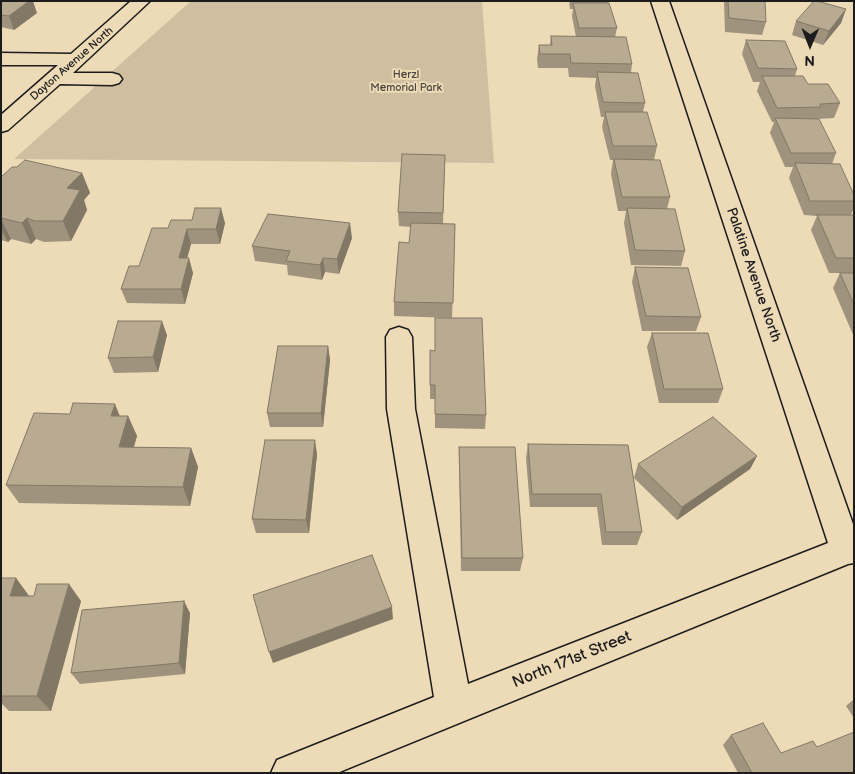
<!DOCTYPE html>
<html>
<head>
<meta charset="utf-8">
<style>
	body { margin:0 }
	#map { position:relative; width:855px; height:774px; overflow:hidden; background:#eddab7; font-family:"Balsamiq Sans",sans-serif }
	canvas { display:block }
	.frame { position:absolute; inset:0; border:2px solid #1c1c1c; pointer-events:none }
	.north { position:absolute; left:785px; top:20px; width:50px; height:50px; -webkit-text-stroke:4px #eddab7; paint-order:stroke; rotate:181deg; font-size:14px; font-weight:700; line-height:20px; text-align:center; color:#1c1c1c }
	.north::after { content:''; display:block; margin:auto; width:18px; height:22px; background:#1c1c1c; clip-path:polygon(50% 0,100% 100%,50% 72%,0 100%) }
</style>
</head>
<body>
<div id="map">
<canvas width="855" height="774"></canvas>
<div class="frame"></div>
<div class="north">N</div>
</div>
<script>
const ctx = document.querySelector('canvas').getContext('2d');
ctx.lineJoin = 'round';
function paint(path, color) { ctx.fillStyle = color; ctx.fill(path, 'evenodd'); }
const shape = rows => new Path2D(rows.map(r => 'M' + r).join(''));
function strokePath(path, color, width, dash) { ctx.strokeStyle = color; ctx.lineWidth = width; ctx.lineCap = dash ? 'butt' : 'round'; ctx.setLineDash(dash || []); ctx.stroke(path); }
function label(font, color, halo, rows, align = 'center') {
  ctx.font = font + ' "Balsamiq Sans",sans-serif'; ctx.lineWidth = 4; ctx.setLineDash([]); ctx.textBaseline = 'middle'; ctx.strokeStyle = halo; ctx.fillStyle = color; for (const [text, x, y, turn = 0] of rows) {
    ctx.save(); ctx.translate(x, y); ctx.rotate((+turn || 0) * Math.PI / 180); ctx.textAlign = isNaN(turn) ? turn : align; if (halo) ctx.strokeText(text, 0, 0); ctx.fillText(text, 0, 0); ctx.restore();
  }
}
paint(shape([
	[191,1,482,1,494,163,14,159]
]), '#cfbea0');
const minor = shape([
	[131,1,150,1,73,73,112,73,119,75,122,79,119,83,112,85,60,84,8,130,1,132,1,115,58,65,1,65,1,53,71,54,131,1],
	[651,1,669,1,854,527,854,563,848,564,337,773,271,773,277,760,434,697,387,409,386,337,390,330,399,327,408,330,412,337,415,409,468,684,828,543,651,1]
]);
strokePath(minor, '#1c1c1c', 3);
paint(minor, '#eddab7');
paint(shape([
	[1,1,37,13,14,30,1,27],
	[569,1,608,1,617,28,615,37,632,64,631,72,645,103,643,112,657,146,654,160,670,197,667,209,685,251,681,266,631,265,624,223,626,211,618,211,611,174,613,160,610,160,602,127,604,117,601,117,595,86,596,78,569,77,568,68,538,68,537,59,539,45,550,45,551,36,576,37,572,16,573,9,570,9],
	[724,1,765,1,766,22,762,35,725,32],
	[846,9,841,23,823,45,792,35,796,21],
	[746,40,797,69,795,76,840,103,834,118,817,119,836,153,832,164,854,195,854,208,851,215,854,215,854,273,829,273,811,230,817,216,804,215,789,178,793,167,785,167,770,133,774,122,772,122,757,91,760,82,753,82,742,54],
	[445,155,443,224,455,224,452,318,394,316,394,302,409,243,411,227,399,226,398,212],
	[17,167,82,173,90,193,84,200,87,210,71,241,44,242,36,239,31,244,11,239,8,242,1,240,1,177],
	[192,220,225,223,220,244,191,244,187,258,193,273,185,304,127,303,121,289,168,228],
	[352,238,339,274,325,272,322,280,288,275,287,265,255,261,252,246],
	[635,267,701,317,696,331,642,331,632,282],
	[840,273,854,273,854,337,833,288],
	[652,333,723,389,718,403,659,403,647,347],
	[167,335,158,372,114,373,108,358],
	[328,346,330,360,323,427,270,427,267,413],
	[435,351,486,415,485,429,435,428,435,399,430,399,430,385],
	[120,416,128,416,137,436,134,447,191,448,198,467,190,506,19,503,6,485],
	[528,444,628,445,642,532,637,545,602,545,597,507,530,507,526,458],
	[459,447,523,558,520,571,461,571,459,460],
	[317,454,309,533,256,533,252,519],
	[757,456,750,469,677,520,634,478,638,464],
	[1,578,16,578,29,596,81,601,51,711,9,711,1,703],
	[190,613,185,674,80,684,71,673],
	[854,699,854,718,846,706],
	[731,735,781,753,817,747,854,773,738,773,723,745]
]), '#9f937d');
paint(shape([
	[29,1,33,1,37,13,14,30,9,16],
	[846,9,841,23,823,45,829,31],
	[82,173,90,193,84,200,87,210,71,241,63,221,67,188],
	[221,208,225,223,220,244,216,229],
	[27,218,36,239,31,244,22,223],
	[1,219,11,239,8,242,1,229],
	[350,223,352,238,339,274,337,259],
	[187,229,191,244,183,273,179,258],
	[189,258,193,273,185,304,181,289],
	[323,258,325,272,322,280,320,265],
	[162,321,167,335,158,372,153,357],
	[328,346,330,360,323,427,321,413],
	[115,404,123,424,111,416],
	[128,416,137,436,128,466,119,447],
	[315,440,317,454,309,533,306,520],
	[191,448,198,467,190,506,183,487],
	[757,456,750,469,677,520,682,507],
	[16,578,29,596,10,596],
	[69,584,81,601,51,711,37,696],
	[184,601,190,613,185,674,179,663],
	[392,607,393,619,273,663,269,652]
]), '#827866');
const building = shape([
	[1,1,29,1,9,16,1,15,1,1],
	[728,1,765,1,766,22,729,18,728,1],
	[814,1,817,1,846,9,829,31,796,21,814,1],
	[573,3,609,3,617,28,579,28,573,3],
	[551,36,626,37,632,64,571,63,570,54,540,54,539,45,552,45,551,36],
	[746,40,785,41,797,69,758,68,746,40],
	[597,72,638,73,645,103,603,102,597,72],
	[762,76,803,76,808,84,828,84,840,103,820,104,821,107,777,108,762,76],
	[605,112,647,112,657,146,613,146,605,112],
	[775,118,819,119,836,153,791,153,775,118],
	[402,154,445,155,443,213,398,212,402,154],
	[614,159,660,160,670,197,622,197,614,159],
	[25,160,82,173,67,188,80,190,63,221,35,221,27,218,22,223,1,218,1,177,12,167,17,167,25,160],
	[795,163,840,164,854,195,854,201,810,201,795,163],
	[195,208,221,208,216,229,187,229,179,258,189,258,181,289,121,289,129,266,139,266,152,228,168,228,171,220,192,220,195,208],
	[627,208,675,209,685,251,635,250,627,208],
	[268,214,350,223,337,259,323,258,320,265,286,261,290,251,252,246,268,214],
	[817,215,854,215,854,258,836,258,817,215],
	[411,223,455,224,453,303,394,302,399,242,409,243,411,223],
	[635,267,688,268,701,317,646,316,635,267],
	[840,273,854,273,854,305,840,273],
	[435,318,482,318,486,415,435,414,435,385,430,385,430,350,435,351,435,318],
	[118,321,162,321,153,357,108,358,118,321],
	[652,333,708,333,723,389,664,389,652,333],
	[278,346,328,346,321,413,267,413,278,346],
	[73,403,115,404,111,416,128,416,119,447,191,448,183,487,6,485,34,413,70,414,73,403],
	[713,417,757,456,682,507,638,464,713,417],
	[265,440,315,440,306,520,252,519,265,440],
	[528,444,628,445,642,532,606,532,601,494,532,494,528,444],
	[459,447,515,447,523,558,462,558,459,447],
	[372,555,392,607,269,652,253,595,372,555],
	[1,578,16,578,10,596,34,596,37,584,69,584,37,696,1,696,1,578],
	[184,601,179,663,71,673,82,610,184,601],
	[763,723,781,753,813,741,817,747,854,732,854,773,752,773,731,735,763,723]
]);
paint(building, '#b9ab91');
strokePath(building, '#827866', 1);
label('11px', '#1c1c1c', '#eddab7', [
	["Dayton Avenue North",72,64,-41]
]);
label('11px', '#49443d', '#eddab7', [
	["Herzl",406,75],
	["Memorial Park",406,88]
]);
label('14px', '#1c1c1c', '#eddab7', [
	["Palatine Avenue North",753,275,71]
]);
label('16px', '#1c1c1c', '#eddab7', [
	["North 171st Street",572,660,-22]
]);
</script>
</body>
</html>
